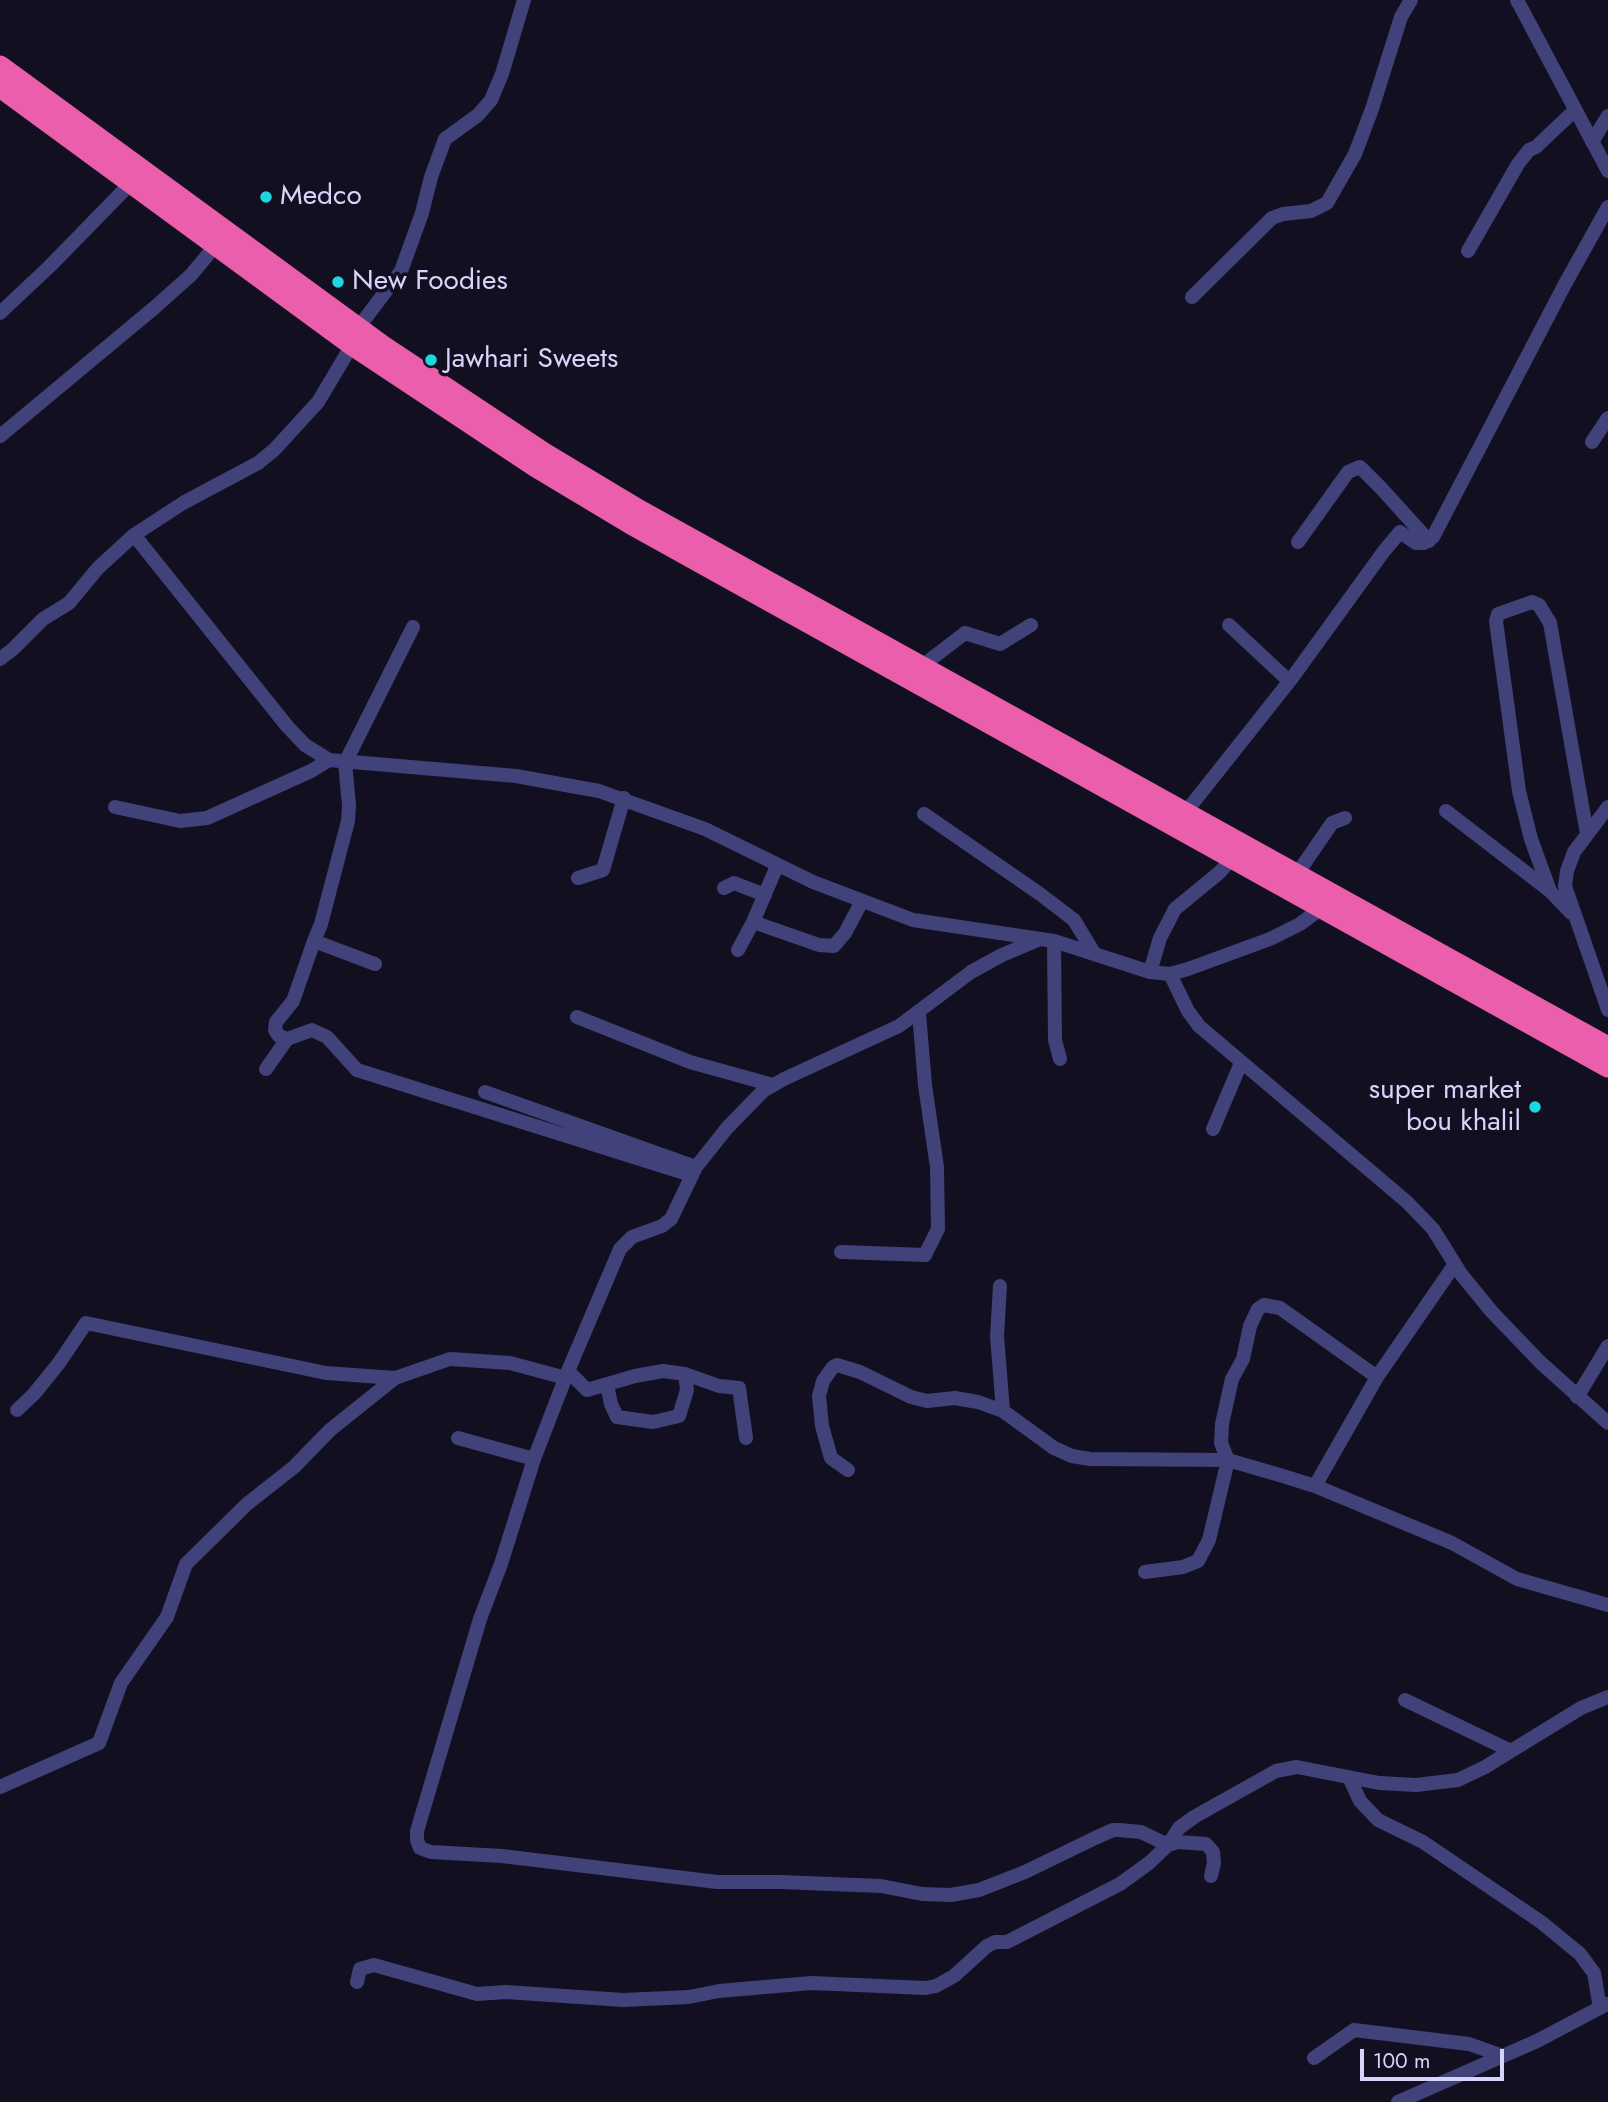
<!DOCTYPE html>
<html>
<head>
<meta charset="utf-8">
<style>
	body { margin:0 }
	#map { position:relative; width:1608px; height:2102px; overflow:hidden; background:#121020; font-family:Jost,sans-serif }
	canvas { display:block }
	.scale { position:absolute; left:1360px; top:2049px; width:144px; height:32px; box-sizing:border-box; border:4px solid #d6d4fa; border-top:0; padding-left:9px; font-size:21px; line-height:24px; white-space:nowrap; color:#d6d4fa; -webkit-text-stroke:5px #121020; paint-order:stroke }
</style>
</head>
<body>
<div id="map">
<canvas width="1608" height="2102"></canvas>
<div class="scale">100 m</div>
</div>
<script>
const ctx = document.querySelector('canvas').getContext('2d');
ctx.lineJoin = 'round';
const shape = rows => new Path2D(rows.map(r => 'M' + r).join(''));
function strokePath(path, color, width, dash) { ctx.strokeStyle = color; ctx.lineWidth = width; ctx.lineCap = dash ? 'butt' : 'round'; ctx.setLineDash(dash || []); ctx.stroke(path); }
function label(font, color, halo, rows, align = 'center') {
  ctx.font = font + ' Jost,sans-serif'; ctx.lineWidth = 7; ctx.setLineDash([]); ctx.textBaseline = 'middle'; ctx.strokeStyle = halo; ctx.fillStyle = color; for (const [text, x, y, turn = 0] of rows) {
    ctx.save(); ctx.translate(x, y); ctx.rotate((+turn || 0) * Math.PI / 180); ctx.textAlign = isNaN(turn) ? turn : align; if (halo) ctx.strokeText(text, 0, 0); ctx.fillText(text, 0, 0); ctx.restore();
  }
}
strokePath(shape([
	[1517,0,1608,171],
	[1592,142,1608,116],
	[1468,251,1518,164,1529,150,1536,147,1575,110],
	[1192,297,1272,218,1283,214,1311,211,1327,203,1355,154,1372,109,1401,17,1411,0],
	[0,313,50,266,131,183],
	[358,328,401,271,422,213,431,177,445,139,478,115,491,100,502,74,524,0],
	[0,436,154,308,191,275,215,246],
	[1592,442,1608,418],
	[134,535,287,726,305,745,329,760,516,776,599,791,705,829,813,882,913,920,1054,941,1150,972,1170,974,1188,969,1270,939,1300,924,1323,907],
	[1298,542,1348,472,1360,467,1381,488,1429,541],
	[1229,625,1289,681],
	[0,659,13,649,43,619,69,603,98,568,134,535,183,503,258,463,274,450,318,402,352,345],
	[922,666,965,633,1000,644,1031,625],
	[115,807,180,821,207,818,311,771,329,760],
	[1608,807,1574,852,1567,871,1565,886,1608,1010],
	[1446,811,1550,891,1571,913],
	[1185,813,1292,678,1384,551,1400,532,1416,543,1424,543,1433,537,1565,284,1608,207],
	[924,814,1040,894,1074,920,1094,953],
	[1297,874,1332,823,1345,818],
	[578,878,603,870,624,798],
	[724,888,734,883,765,895],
	[1550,891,1531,839,1519,791,1496,621,1498,614,1532,602,1539,605,1550,623,1587,834],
	[753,922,819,945,834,946,845,933,862,901],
	[1040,939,1002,955,971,972,899,1026,784,1079,763,1091,727,1128,696,1167,671,1219,662,1226,632,1237,620,1249,568,1371,534,1459,501,1564,480,1619,417,1831,417,1840,420,1848,431,1852,502,1856,717,1882,781,1882,881,1886,922,1894,951,1895,979,1890,1025,1872,1095,1838,1113,1830,1119,1830,1141,1832,1168,1845,1178,1842,1206,1844,1213,1852,1214,1863,1211,1876],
	[1054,941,1055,1040,1060,1059],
	[738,950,753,922,777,866],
	[375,964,314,941,321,924,348,821,349,805,345,763,413,627],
	[1150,972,1160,938,1175,909,1220,872,1232,858],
	[1170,974,1188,1011,1199,1026,1407,1202,1433,1229,1461,1274,1492,1312,1540,1362,1608,1423],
	[577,1017,690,1062,773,1085],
	[287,1039,279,1036,275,1030,276,1022,293,1001,314,941],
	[266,1069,287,1039,312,1030,327,1037,357,1070,691,1175],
	[485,1092,696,1167],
	[1213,1129,1241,1063],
	[841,1252,925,1255,938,1229,937,1167,925,1085,919,1013],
	[1000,1286,997,1336,1003,1411,1054,1448,1072,1456,1090,1459,1228,1460,1283,1476,1315,1486,1452,1543,1517,1579,1608,1605],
	[568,1371,587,1390,635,1376,663,1371,685,1374,687,1390,679,1416,653,1422,617,1417,611,1404,607,1385],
	[685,1374,719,1386,739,1388,746,1438],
	[1577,1397,1608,1346],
	[17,1410,34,1394,59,1363,86,1323,326,1373,395,1378],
	[458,1438,534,1459],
	[848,1470,831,1458,822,1426,819,1396,823,1381,833,1367,837,1365,860,1372,911,1397,927,1401,955,1398,978,1402,1003,1411],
	[1315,1486,1377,1377,1455,1264],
	[1145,1572,1183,1567,1198,1561,1209,1540,1228,1460,1221,1443,1222,1424,1232,1379,1243,1359,1250,1326,1258,1309,1264,1305,1280,1308,1377,1377],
	[1405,1700,1511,1751],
	[1349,1777,1360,1801,1378,1820,1423,1842,1541,1922,1580,1954,1594,1973,1600,2008],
	[0,1787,99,1743,121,1683,167,1617,186,1564,247,1504,294,1467,330,1430,395,1378,450,1359,510,1363,566,1378],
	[357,1982,360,1969,374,1965,477,1994,506,1992,623,2000,689,1997,719,1991,811,1983,926,1988,936,1986,954,1976,987,1946,995,1942,1007,1942,1120,1884,1149,1863,1168,1845,1179,1828,1194,1817,1276,1771,1297,1767,1379,1783,1416,1785,1458,1780,1485,1767,1581,1708,1608,1697],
	[1314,2058,1354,2030,1469,2044,1503,2056],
	[1398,2102,1537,2041,1607,2004]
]), '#414279', 14);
strokePath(shape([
	[0,66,383,346,544,453,639,510,1608,1047],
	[0,87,352,345,536,467,631,524,1608,1067]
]), '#eb5eab', 21);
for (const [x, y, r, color] of [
	[266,197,7,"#1cd8de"],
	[338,282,7,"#1cd8de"],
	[431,360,7,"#1cd8de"],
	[1535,1107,7,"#1cd8de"]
]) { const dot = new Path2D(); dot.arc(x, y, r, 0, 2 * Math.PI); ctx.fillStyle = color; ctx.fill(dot); strokePath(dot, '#121020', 2.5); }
label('28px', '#d6d4fa', '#121020', [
	["Medco",280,197],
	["New Foodies",352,282],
	["Jawhari Sweets",445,360],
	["super market",1521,1091,"right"],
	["bou khalil",1521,1123,"right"]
], 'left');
</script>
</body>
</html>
